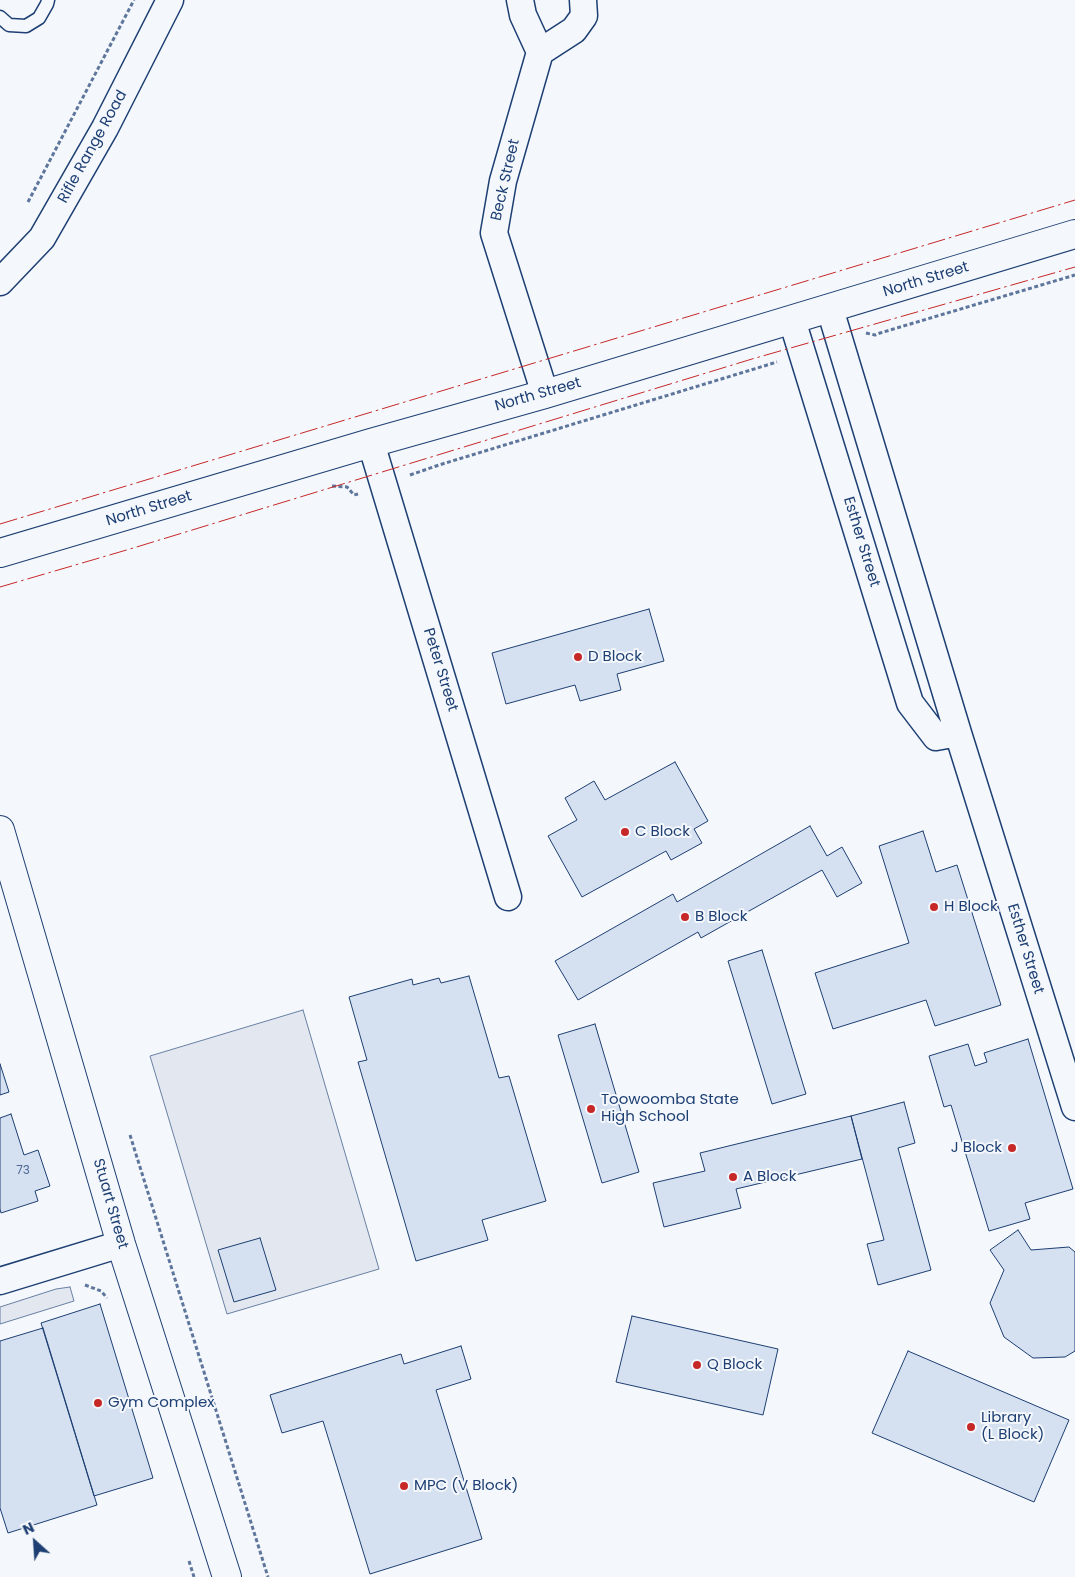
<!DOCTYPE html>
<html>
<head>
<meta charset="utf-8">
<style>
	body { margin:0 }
	#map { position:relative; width:1075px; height:1577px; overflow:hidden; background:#f4f7fb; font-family:Poppins,sans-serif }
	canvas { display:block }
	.north { position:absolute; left:10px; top:1517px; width:50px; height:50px; -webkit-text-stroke:4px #f4f7fb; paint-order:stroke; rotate:334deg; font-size:14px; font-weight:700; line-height:20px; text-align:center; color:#1d3f73 }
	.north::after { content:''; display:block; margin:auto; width:18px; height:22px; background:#1d3f73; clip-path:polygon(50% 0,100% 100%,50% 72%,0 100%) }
</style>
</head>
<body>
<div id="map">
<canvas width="1075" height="1577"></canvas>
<div class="north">N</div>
</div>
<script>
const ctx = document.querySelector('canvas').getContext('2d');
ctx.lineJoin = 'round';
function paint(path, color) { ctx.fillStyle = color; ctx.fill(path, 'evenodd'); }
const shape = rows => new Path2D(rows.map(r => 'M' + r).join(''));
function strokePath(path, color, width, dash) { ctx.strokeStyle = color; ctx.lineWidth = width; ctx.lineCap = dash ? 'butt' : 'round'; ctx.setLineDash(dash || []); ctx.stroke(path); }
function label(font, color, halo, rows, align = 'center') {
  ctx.font = font + ' Poppins,sans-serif'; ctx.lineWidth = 4; ctx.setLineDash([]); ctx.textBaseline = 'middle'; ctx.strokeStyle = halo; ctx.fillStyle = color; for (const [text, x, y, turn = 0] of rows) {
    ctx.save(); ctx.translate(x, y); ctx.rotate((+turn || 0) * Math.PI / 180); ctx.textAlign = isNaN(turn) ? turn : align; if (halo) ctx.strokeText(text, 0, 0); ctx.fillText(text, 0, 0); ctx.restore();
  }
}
const parking = shape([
	[303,1010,379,1269,227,1314,150,1056,303,1010],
	[70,1287,74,1301,0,1324,0,1307,56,1289,70,1287]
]);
paint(parking, '#e3e8f0');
strokePath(parking, '#687fa3', 1);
const building = shape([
	[649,609,664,661,617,674,621,690,580,701,575,685,506,704,492,653,649,609],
	[675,762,708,821,694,829,702,843,671,860,666,851,582,897,548,836,577,820,565,798,594,781,605,800,675,762],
	[810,826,827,856,842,847,862,883,837,897,822,870,701,938,698,932,578,1000,555,961,673,894,677,902,810,826],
	[923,831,936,872,957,865,1001,1005,935,1026,926,1000,833,1029,815,973,909,943,879,846,923,831],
	[762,950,806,1094,772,1104,728,961,762,950],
	[469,976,499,1078,509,1076,546,1201,482,1220,488,1240,416,1261,358,1062,367,1060,349,997,412,979,413,985,439,978,441,983,469,976],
	[595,1024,639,1172,602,1183,558,1035,595,1024],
	[1028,1039,1073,1189,1025,1203,1030,1219,989,1231,951,1105,944,1107,929,1056,968,1044,975,1066,987,1062,984,1053,1028,1039],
	[0,1064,9,1092,0,1095,0,1064],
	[904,1102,915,1143,898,1148,931,1270,878,1285,867,1244,884,1240,851,1116,904,1102],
	[11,1114,24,1155,38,1150,50,1186,35,1191,38,1201,1,1213,0,1209,0,1118,11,1114],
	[851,1116,862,1159,736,1189,741,1208,664,1227,653,1183,705,1171,700,1153,851,1116],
	[1018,1230,1031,1250,1069,1247,1075,1252,1075,1351,1065,1357,1033,1358,1004,1337,990,1303,1004,1270,990,1250,1018,1230],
	[260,1238,276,1290,234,1302,218,1250,260,1238],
	[100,1304,153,1478,94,1496,41,1323,100,1304],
	[632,1316,778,1349,763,1415,616,1382,632,1316],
	[43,1328,97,1505,8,1533,0,1508,0,1341,43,1328],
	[461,1346,471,1379,436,1390,482,1539,370,1574,323,1421,282,1433,270,1395,401,1354,404,1364,461,1346],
	[908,1351,1069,1420,1034,1502,872,1433,908,1351]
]);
paint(building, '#d5e0f0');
strokePath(building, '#1d3f73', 1);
const service = shape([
	[0,17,9,25,26,26,39,18,47,4,48,0]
]);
const minor = shape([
	[520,0,523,15,540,52],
	[0,282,42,238,105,128,170,0],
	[830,309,958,733,1075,1107],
	[792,320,910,703,936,737,958,733],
	[545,394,494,233,503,181,540,52,574,30,584,16,583,0],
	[371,443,508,897],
	[0,1281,121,1244]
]);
const tertiary = shape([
	[0,553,371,443,545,394,1075,234],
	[0,830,121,1244,227,1577]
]);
strokePath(service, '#1d3f73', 15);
strokePath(minor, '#1d3f73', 29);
strokePath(tertiary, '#1d3f73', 30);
strokePath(shape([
	[28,202,134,0],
	[866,333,875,335,880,333,1075,275],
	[410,475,439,465,777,362],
	[332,486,347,487,354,495,358,494],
	[130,1135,268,1577],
	[85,1285,101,1291,107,1298],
	[189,1561,194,1577]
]), '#5e769c', 3, [4, 2.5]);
strokePath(service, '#f4f7fb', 12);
strokePath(minor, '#f4f7fb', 26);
strokePath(tertiary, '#f4f7fb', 28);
strokePath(shape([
	[0,524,1075,200],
	[0,587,130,549,752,359,1075,267]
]), '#c62828', 1, [18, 4, 2.5, 4]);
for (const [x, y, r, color] of [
	[578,657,5,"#c62828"],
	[625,832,5,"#c62828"],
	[934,907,5,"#c62828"],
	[685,917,5,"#c62828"],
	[591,1109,5,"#c62828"],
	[1012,1148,5,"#c62828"],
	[733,1177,5,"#c62828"],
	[697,1365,5,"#c62828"],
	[98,1403,5,"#c62828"],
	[971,1427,5,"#c62828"],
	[404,1486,5,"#c62828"]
]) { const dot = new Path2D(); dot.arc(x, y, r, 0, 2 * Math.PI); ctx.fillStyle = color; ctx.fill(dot); strokePath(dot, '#f4f7fb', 2); }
label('12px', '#4b6792', null, [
	["73",23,1171]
]);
label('15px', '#1d3f73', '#f4f7fb', [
	["Rifle Range Road",93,147,-61],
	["Beck Street",506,180,-77],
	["North Street",926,280,-17],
	["North Street",538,395,-16],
	["North Street",149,509,-17],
	["Esther Street",861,542,73],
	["Peter Street",440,670,73],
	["Esther Street",1025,949,73],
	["Stuart Street",110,1204,74]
]);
label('15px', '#1d3f73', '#f4f7fb', [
	["D Block",588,657],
	["C Block",635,832],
	["H Block",944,907],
	["B Block",695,917],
	["Toowoomba State",601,1100],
	["High School",601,1117],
	["J Block",1002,1148,"right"],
	["A Block",743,1177],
	["Q Block",707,1365],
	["Gym Complex",108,1403],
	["Library",981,1418],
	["(L Block)",981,1435],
	["MPC (V Block)",414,1486]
], 'left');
</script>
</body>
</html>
